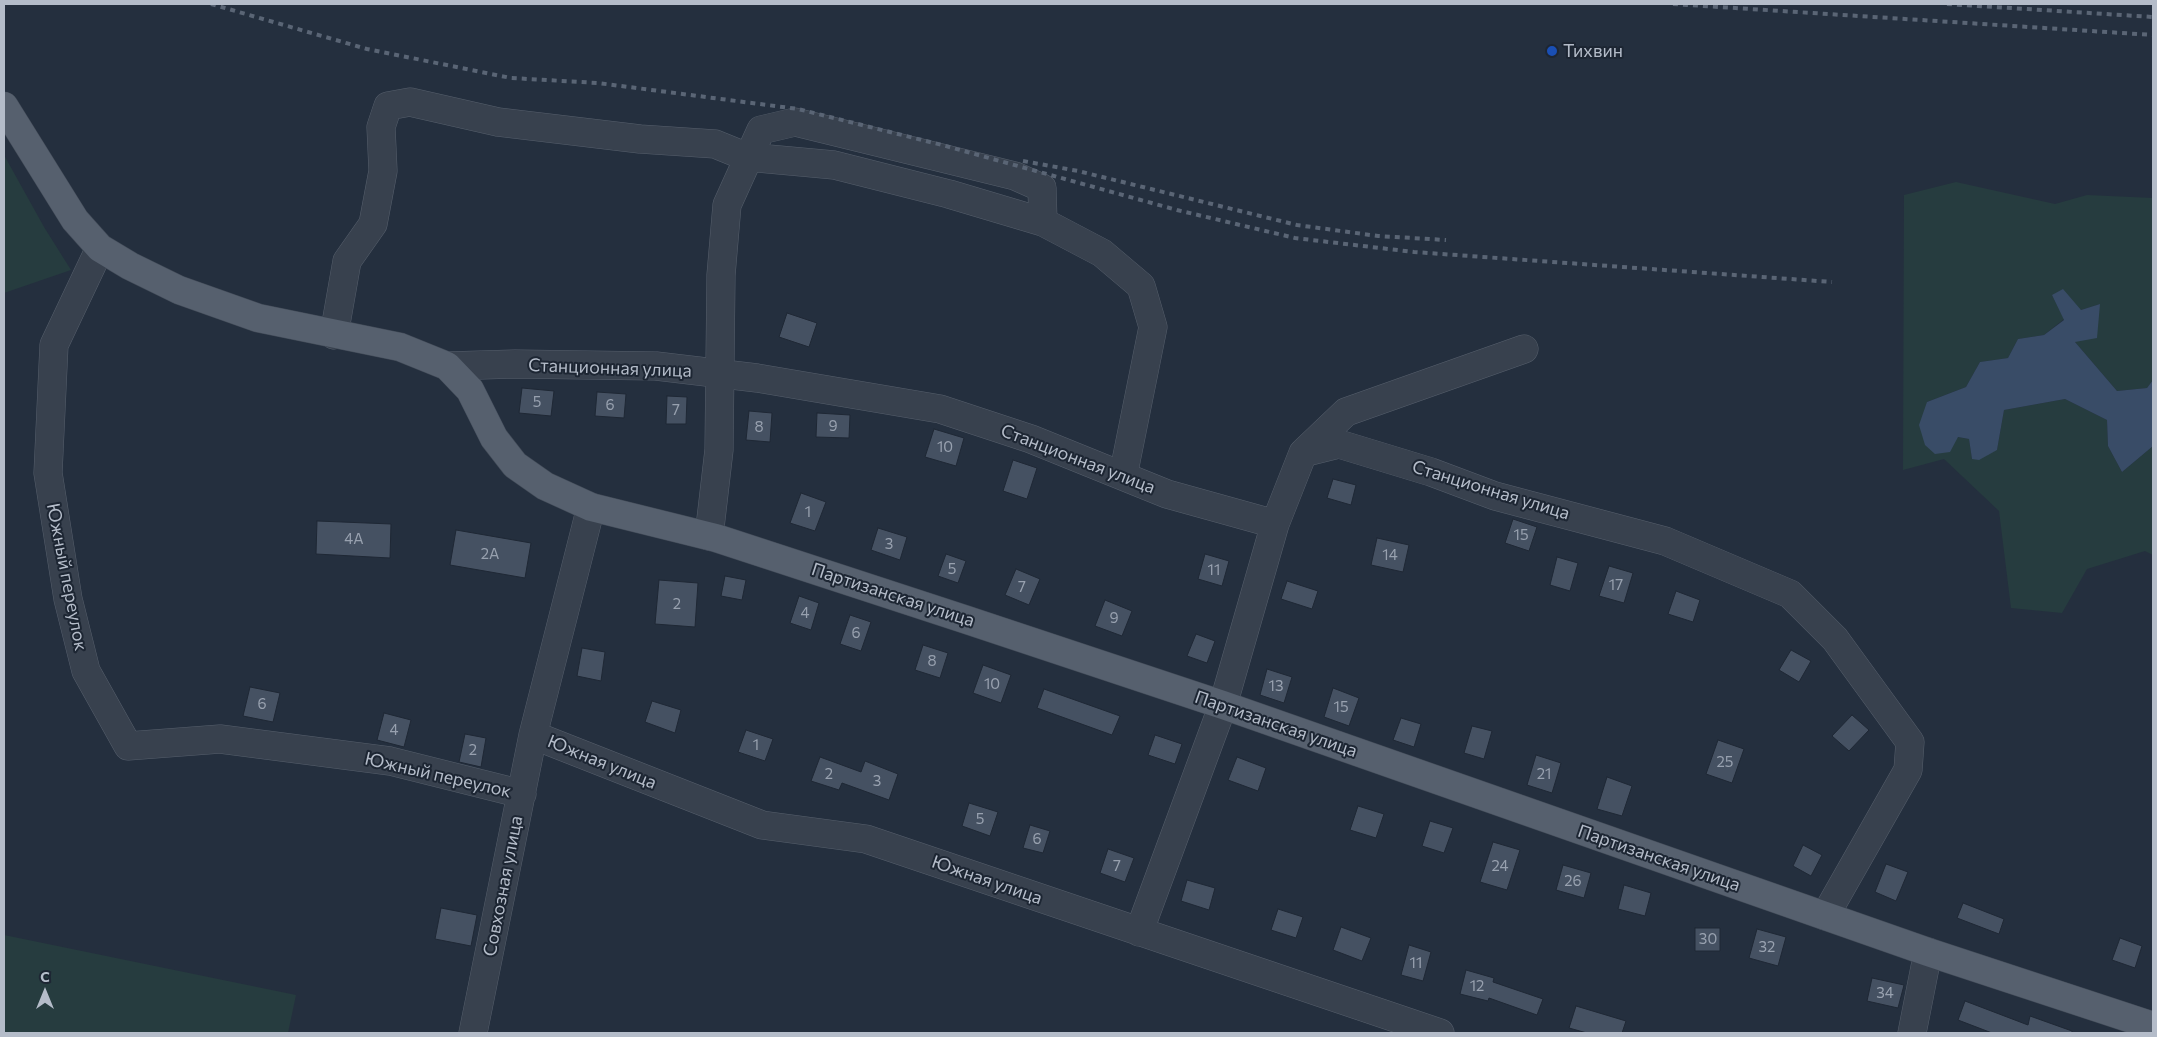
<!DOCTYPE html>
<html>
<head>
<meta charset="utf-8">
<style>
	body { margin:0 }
	#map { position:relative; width:2157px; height:1037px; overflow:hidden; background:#242f3e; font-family:Commissioner,sans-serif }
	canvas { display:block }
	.frame { position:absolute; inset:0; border:5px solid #b4bcc9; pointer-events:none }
	.north { position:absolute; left:20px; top:967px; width:50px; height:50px; -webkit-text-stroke:4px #1d2633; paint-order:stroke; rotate:0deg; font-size:14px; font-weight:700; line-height:20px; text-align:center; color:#b4bcc9 }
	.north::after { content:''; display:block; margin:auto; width:18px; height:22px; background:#b4bcc9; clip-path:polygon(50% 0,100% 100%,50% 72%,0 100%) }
</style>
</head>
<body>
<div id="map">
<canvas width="2157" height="1037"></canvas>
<div class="frame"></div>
<div class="north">С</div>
</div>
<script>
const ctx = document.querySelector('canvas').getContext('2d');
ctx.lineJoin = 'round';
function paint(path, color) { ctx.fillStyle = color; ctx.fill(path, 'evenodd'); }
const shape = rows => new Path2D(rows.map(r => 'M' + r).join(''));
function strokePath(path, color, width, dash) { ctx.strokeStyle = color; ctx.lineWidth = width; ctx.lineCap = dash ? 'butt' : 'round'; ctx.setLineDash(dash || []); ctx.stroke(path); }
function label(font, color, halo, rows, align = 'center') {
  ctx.font = font + ' Commissioner,sans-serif'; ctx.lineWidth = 4; ctx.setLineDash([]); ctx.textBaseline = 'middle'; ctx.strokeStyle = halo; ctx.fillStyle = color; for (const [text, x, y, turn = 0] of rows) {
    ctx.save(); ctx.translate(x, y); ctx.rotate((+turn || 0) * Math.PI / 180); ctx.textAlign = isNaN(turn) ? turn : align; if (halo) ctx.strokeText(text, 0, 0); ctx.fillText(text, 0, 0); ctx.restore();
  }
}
paint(shape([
	[4,155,44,227,71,270,4,293],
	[1956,182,2055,204,2087,195,2153,198,2153,380,2147,388,2117,391,2075,342,2100,304,2081,310,2052,295,2064,319,2044,335,2018,339,2008,358,1980,362,1966,387,1927,402,1957,437,1969,439,1972,459,1997,450,2004,410,2065,399,2107,420,2108,446,2122,472,2153,446,2153,555,2145,551,2087,569,2062,613,2011,608,1999,511,1944,459,1903,470,1904,195],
	[4,935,296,995,288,1033,4,1033]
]), '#263c3f');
paint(shape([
	[2063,289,2081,310,2100,304,2097,338,2075,342,2117,391,2147,388,2153,380,2153,446,2122,472,2108,446,2107,420,2065,399,2004,410,1997,450,1979,460,1972,459,1969,439,1958,437,1950,452,1935,454,1925,445,1919,425,1927,402,1966,387,1980,362,2008,358,2018,339,2044,335,2064,320,2052,295]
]), '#394c67');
const building = shape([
	[787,313,817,323,809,347,779,337,787,313],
	[522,388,554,391,551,416,519,413,522,388],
	[597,392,626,394,624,418,595,416,597,392],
	[667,396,687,397,686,424,666,424,667,396],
	[749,411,772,413,770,442,746,440,749,411],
	[817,413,850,415,849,438,816,437,817,413],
	[934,429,964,438,956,466,925,457,934,429],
	[1013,460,1037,468,1027,499,1003,491,1013,460],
	[1333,479,1356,485,1351,505,1327,498,1333,479],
	[801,493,826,502,815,531,790,523,801,493],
	[1513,519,1537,527,1529,551,1505,543,1513,519],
	[317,521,391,524,390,558,316,554,317,521],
	[878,528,907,537,900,560,871,550,878,528],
	[456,530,531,543,525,578,450,565,456,530],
	[1377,538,1409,545,1403,572,1371,565,1377,538],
	[946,554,966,561,958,583,938,576,946,554],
	[1205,554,1229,561,1222,586,1198,579,1205,554],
	[1557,557,1578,563,1570,591,1550,585,1557,557],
	[1609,566,1633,573,1624,603,1599,596,1609,566],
	[1016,569,1040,579,1029,605,1005,595,1016,569],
	[725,576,746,580,742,600,721,596,725,576],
	[659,580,698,583,695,627,655,624,659,580],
	[1287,581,1318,591,1312,609,1281,599,1287,581],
	[1676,591,1700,600,1693,622,1668,614,1676,591],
	[799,596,819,603,811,630,790,623,799,596],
	[1105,600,1132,611,1122,636,1095,626,1105,600],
	[850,615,871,622,861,651,840,644,850,615],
	[1196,634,1215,641,1207,663,1187,656,1196,634],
	[923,645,948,653,940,678,915,670,923,645],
	[582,648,605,652,601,681,577,676,582,648],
	[1791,650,1811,661,1799,682,1779,670,1791,650],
	[983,665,1011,675,1001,703,973,693,983,665],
	[1267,669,1292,677,1284,703,1260,695,1267,669],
	[250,687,280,693,273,722,243,716,250,687],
	[1333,688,1359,698,1349,726,1324,717,1333,688],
	[1044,689,1120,716,1112,735,1037,708,1044,689],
	[652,701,681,710,675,733,645,722,652,701],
	[384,713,411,720,404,747,377,740,384,713],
	[1852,715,1869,730,1849,751,1832,736,1852,715],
	[1401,718,1421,724,1414,747,1393,740,1401,718],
	[1472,726,1492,731,1484,759,1464,753,1472,726],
	[746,730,773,739,765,761,738,752,746,730],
	[465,734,486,738,481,767,459,762,465,734],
	[1155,735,1182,744,1175,764,1148,755,1155,735],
	[1718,740,1744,749,1732,783,1706,774,1718,740],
	[1536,755,1561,763,1552,793,1527,785,1536,755],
	[820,757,861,772,865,761,898,774,889,800,842,783,839,790,811,781,820,757],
	[1237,757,1266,768,1258,791,1228,780,1237,757],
	[1607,777,1632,786,1622,816,1597,809,1607,777],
	[969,803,998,812,990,836,962,826,969,803],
	[1358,806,1384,814,1376,838,1350,830,1358,806],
	[1430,821,1453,828,1444,853,1422,846,1430,821],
	[1030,825,1050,831,1043,853,1023,848,1030,825],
	[1493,842,1520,850,1507,890,1480,882,1493,842],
	[1803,845,1822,855,1811,876,1793,866,1803,845],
	[1108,849,1134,858,1125,882,1100,873,1108,849],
	[1886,864,1908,872,1896,901,1875,892,1886,864],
	[1563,865,1591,873,1584,898,1556,890,1563,865],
	[1187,880,1215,888,1209,910,1181,901,1187,880],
	[1624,885,1651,893,1645,916,1618,909,1624,885],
	[1963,903,2004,919,1999,934,1957,918,1963,903],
	[441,908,477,915,471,946,435,939,441,908],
	[1278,909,1303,917,1296,938,1271,930,1278,909],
	[1341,927,1371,938,1362,961,1333,950,1341,927],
	[1695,928,1720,928,1720,951,1695,951,1695,928],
	[1757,929,1786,937,1778,966,1749,958,1757,929],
	[2120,938,2142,946,2135,968,2112,960,2120,938],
	[1409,945,1431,952,1423,981,1401,975,1409,945],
	[1466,970,1494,978,1493,982,1543,999,1537,1015,1489,998,1488,1001,1460,994,1466,970],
	[1872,978,1904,985,1898,1008,1867,1001,1872,978],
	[1965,1001,2028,1025,2030,1016,2072,1031,2072,1033,1992,1033,1958,1020,1965,1001],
	[1576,1006,1626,1021,1622,1033,1587,1033,1569,1028,1576,1006]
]);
paint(building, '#455162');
strokePath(building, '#1f2835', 1);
const minor = shape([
	[100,248,54,345,48,473,68,599,86,671,128,746,220,739,390,761,522,794],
	[334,335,347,261,373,224,383,171,381,127,388,106,410,102,498,122,640,139,715,144,747,157,834,165,949,194,1043,222],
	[447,366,515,364,656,366,757,378,940,409,1031,439,1167,494,1275,524],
	[1305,451,1346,412,1524,349],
	[709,536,719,450,721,275,727,205,761,130,795,122,1015,176,1042,188,1043,222,1102,253,1141,286,1153,327,1123,476],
	[533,735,762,825,866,839,1440,1033],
	[1139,932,1223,705,1275,524,1303,453,1339,444,1431,472,1495,496,1665,541,1790,594,1835,639,1910,742,1908,770,1825,916],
	[473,1033,533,735,591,507],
	[1912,1033,1928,952]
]);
const major = shape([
	[4,106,75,220,100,248,130,266,179,290,258,318,400,347,447,366,470,390,494,438,515,465,545,486,591,507,716,538,967,620,1223,705,1928,952,2153,1026]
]);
strokePath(minor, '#565f6c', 29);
strokePath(major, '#414a57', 29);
strokePath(minor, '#38414e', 28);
strokePath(major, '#56606e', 28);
strokePath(shape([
	[211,4,367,49,511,78,598,83,798,109,942,145,1177,210,1295,238,1414,252,1832,282],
	[1673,4,2153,35],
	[1947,4,2153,17],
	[1023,161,1078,171,1297,225,1378,236,1446,240]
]), '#5a6575', 4, [5, 5]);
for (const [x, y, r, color] of [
	[1552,51,6,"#1a4fb4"]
]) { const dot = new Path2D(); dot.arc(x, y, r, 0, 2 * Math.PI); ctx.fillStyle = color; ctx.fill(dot); strokePath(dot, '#1d2633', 2); }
label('15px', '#98a1af', null, [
	["5",537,402],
	["6",610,405],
	["7",676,410],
	["9",833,426],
	["8",759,427],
	["10",945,447],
	["1",808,512],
	["15",1521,535],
	["4А",354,539],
	["3",889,544],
	["2А",490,554],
	["14",1390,555],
	["5",952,569],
	["11",1214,570],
	["17",1616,585],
	["7",1022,587],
	["2",677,604],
	["4",805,613],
	["9",1114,618],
	["6",856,633],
	["8",932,661],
	["10",992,684],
	["13",1276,686],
	["6",262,704],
	["15",1341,707],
	["4",394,730],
	["1",756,745],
	["2",473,750],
	["25",1725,762],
	["2",829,774],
	["21",1544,774],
	["3",877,781],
	["5",980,819],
	["6",1037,839],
	["7",1117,866],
	["24",1500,866],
	["26",1573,881],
	["30",1708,939],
	["32",1767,947],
	["11",1416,963],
	["12",1477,986],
	["34",1885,993]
]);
label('18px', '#b4bcc9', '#1d2633', [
	["Тихвин",1563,51]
], 'left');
label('18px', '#b4bcc9', '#1d2633', [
	["Станционная улица",610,368,2],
	["Станционная улица",1078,459,21],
	["Станционная улица",1491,490,17],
	["Южный переулок",67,577,79],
	["Партизанская улица",893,595,18],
	["Партизанская улица",1276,724,19],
	["Южная улица",602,762,22],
	["Южный переулок",438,775,13],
	["Партизанская улица",1659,858,19],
	["Южная улица",987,880,19],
	["Совхозная улица",503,886,-79]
]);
</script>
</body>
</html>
